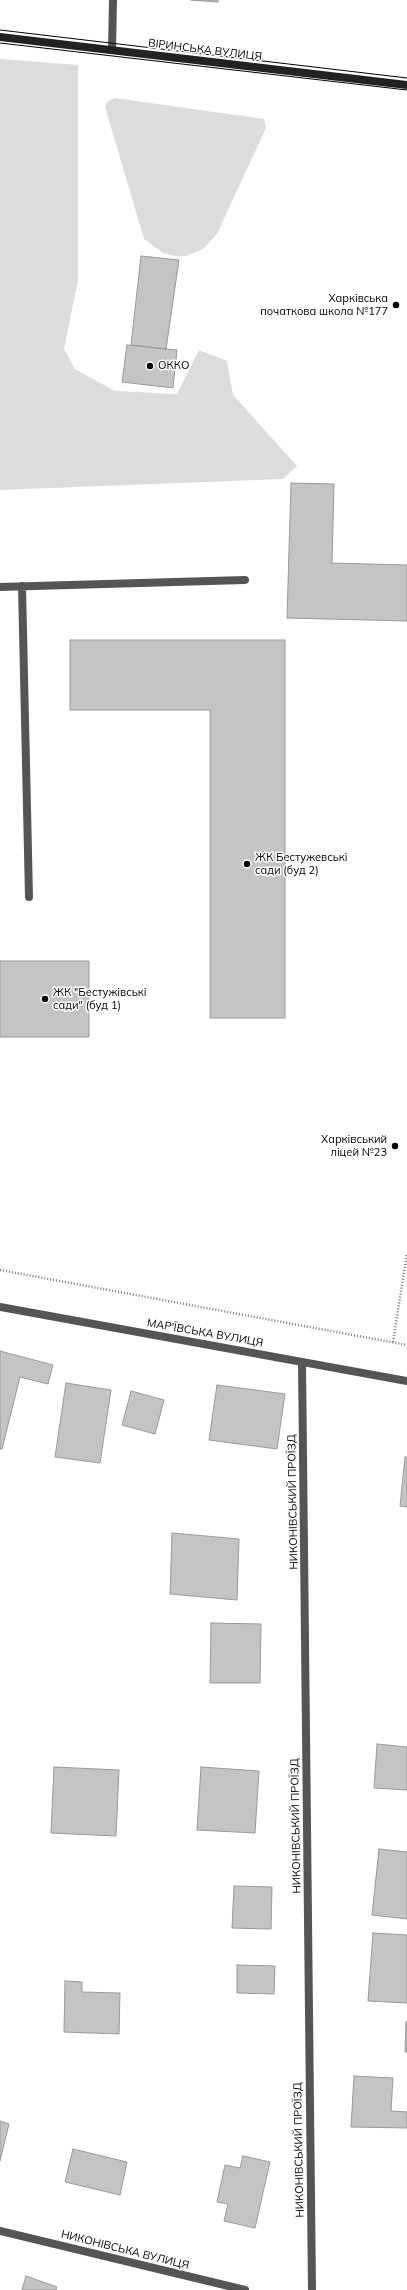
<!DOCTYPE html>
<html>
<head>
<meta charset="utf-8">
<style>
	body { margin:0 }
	canvas { display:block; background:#fff }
</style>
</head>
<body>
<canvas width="407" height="2290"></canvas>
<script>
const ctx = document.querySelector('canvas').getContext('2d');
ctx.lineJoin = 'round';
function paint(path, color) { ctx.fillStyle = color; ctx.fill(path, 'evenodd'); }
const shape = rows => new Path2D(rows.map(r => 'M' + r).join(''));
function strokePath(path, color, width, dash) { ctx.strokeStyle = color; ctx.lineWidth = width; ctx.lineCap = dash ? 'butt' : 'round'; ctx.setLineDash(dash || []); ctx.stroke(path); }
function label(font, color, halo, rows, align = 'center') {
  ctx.font = font + ' Mulish,sans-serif'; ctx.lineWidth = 3; ctx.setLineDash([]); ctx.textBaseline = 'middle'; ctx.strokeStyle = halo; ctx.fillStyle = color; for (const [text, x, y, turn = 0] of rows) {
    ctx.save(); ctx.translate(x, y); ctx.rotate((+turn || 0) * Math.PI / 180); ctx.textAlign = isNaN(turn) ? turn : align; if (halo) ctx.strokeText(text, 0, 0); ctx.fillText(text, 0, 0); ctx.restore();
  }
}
paint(shape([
	[0,59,78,65,78,280,64,349,75,369,115,391,177,394,199,350,227,361,233,395,297,466,283,479,0,490],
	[115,98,264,119,266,128,217,234,203,249,186,256,175,256,163,253,144,239,105,107,107,102]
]), '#dcdcdc');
const building = shape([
	[191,0,218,0,218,2,191,0],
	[141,256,179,260,166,349,131,345,141,256],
	[127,345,177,350,173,388,122,382,127,345],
	[291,483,334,484,332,563,407,565,407,621,287,618,291,483],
	[70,640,285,640,285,1018,210,1018,210,710,70,710,70,640],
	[0,961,89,961,89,1037,0,1037,0,961],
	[0,1351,53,1365,48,1384,20,1377,2,1449,0,1449,0,1351],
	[66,1383,111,1390,100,1463,55,1457,66,1383],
	[217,1385,285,1394,277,1449,209,1440,217,1385],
	[131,1391,164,1400,155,1434,122,1425,131,1391],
	[405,1457,407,1457,407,1507,400,1506,405,1457],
	[172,1533,239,1539,237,1600,170,1594,172,1533],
	[211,1623,261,1624,260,1683,210,1683,211,1623],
	[377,1744,407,1747,407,1790,374,1788,377,1744],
	[54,1767,119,1770,116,1836,51,1833,54,1767],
	[201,1767,259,1771,255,1833,197,1830,201,1767],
	[379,1849,407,1852,407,1919,372,1915,379,1849],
	[234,1886,272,1887,271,1929,232,1928,234,1886],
	[373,1933,407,1935,407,2003,368,2001,373,1933],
	[237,1965,275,1966,274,1994,237,1993,237,1965],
	[65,1981,82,1982,82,1992,120,1993,119,2034,64,2032,65,1981],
	[406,2022,407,2022,407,2052,405,2052,406,2022],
	[354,2076,393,2078,391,2111,407,2112,407,2128,351,2127,354,2076],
	[0,2121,9,2124,0,2161,0,2121],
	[73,2149,127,2162,120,2195,65,2182,73,2149],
	[243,2156,270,2162,255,2228,224,2221,228,2204,217,2202,225,2165,240,2168,243,2156],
	[26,2276,57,2287,56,2290,22,2290,26,2276]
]);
paint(building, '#c4c4c4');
strokePath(building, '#999', 1);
strokePath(shape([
	[0,1270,407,1345],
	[393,1342,407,1253]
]), '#777', 2.5, [1, 2]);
strokePath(shape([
	[22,586,29,897],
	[0,587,245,580]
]), '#555', 8);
strokePath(shape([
	[112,50,113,0],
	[0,1307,407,1381],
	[302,1362,312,2290],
	[0,2231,245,2290]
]), '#555', 8);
strokePath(shape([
	[0,37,407,85]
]), '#222', 8);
strokePath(shape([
	[0,30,407,78],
	[0,43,407,90]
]), '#000', 1);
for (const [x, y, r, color] of [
	[396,305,4,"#000"],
	[150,366,4,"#000"],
	[247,864,4,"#000"],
	[45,999,4,"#000"],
	[395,1146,4,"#000"]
]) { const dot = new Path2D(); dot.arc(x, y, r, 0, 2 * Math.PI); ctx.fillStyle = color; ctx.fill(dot); strokePath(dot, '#fff', 1.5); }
label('11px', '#000', '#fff', [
	["ВІРИНСЬКА ВУЛИЦЯ",205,50,7],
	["МАР'ЇВСЬКА ВУЛИЦЯ",205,1333,10],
	["НИКОНІВСЬКИЙ ПРОЇЗД",293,1502,-91],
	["НИКОНІВСЬКИЙ ПРОЇЗД",296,1826,-91],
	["НИКОНІВСЬКИЙ ПРОЇЗД",299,2150,-91],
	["НИКОНІВСЬКА ВУЛИЦЯ",125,2250,14]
]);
label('11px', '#000', '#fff', [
	["Харківська",388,299,"right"],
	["початкова школа №177",388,312,"right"],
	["ОККО",158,366],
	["ЖК Бестужевські",255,858],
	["сади (буд 2)",255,871],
	["ЖК \"Бестужівські",53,993],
	["сади\" (буд 1)",53,1006],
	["Харківський",387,1140,"right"],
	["ліцей №23",387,1153,"right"]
], 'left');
</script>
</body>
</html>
